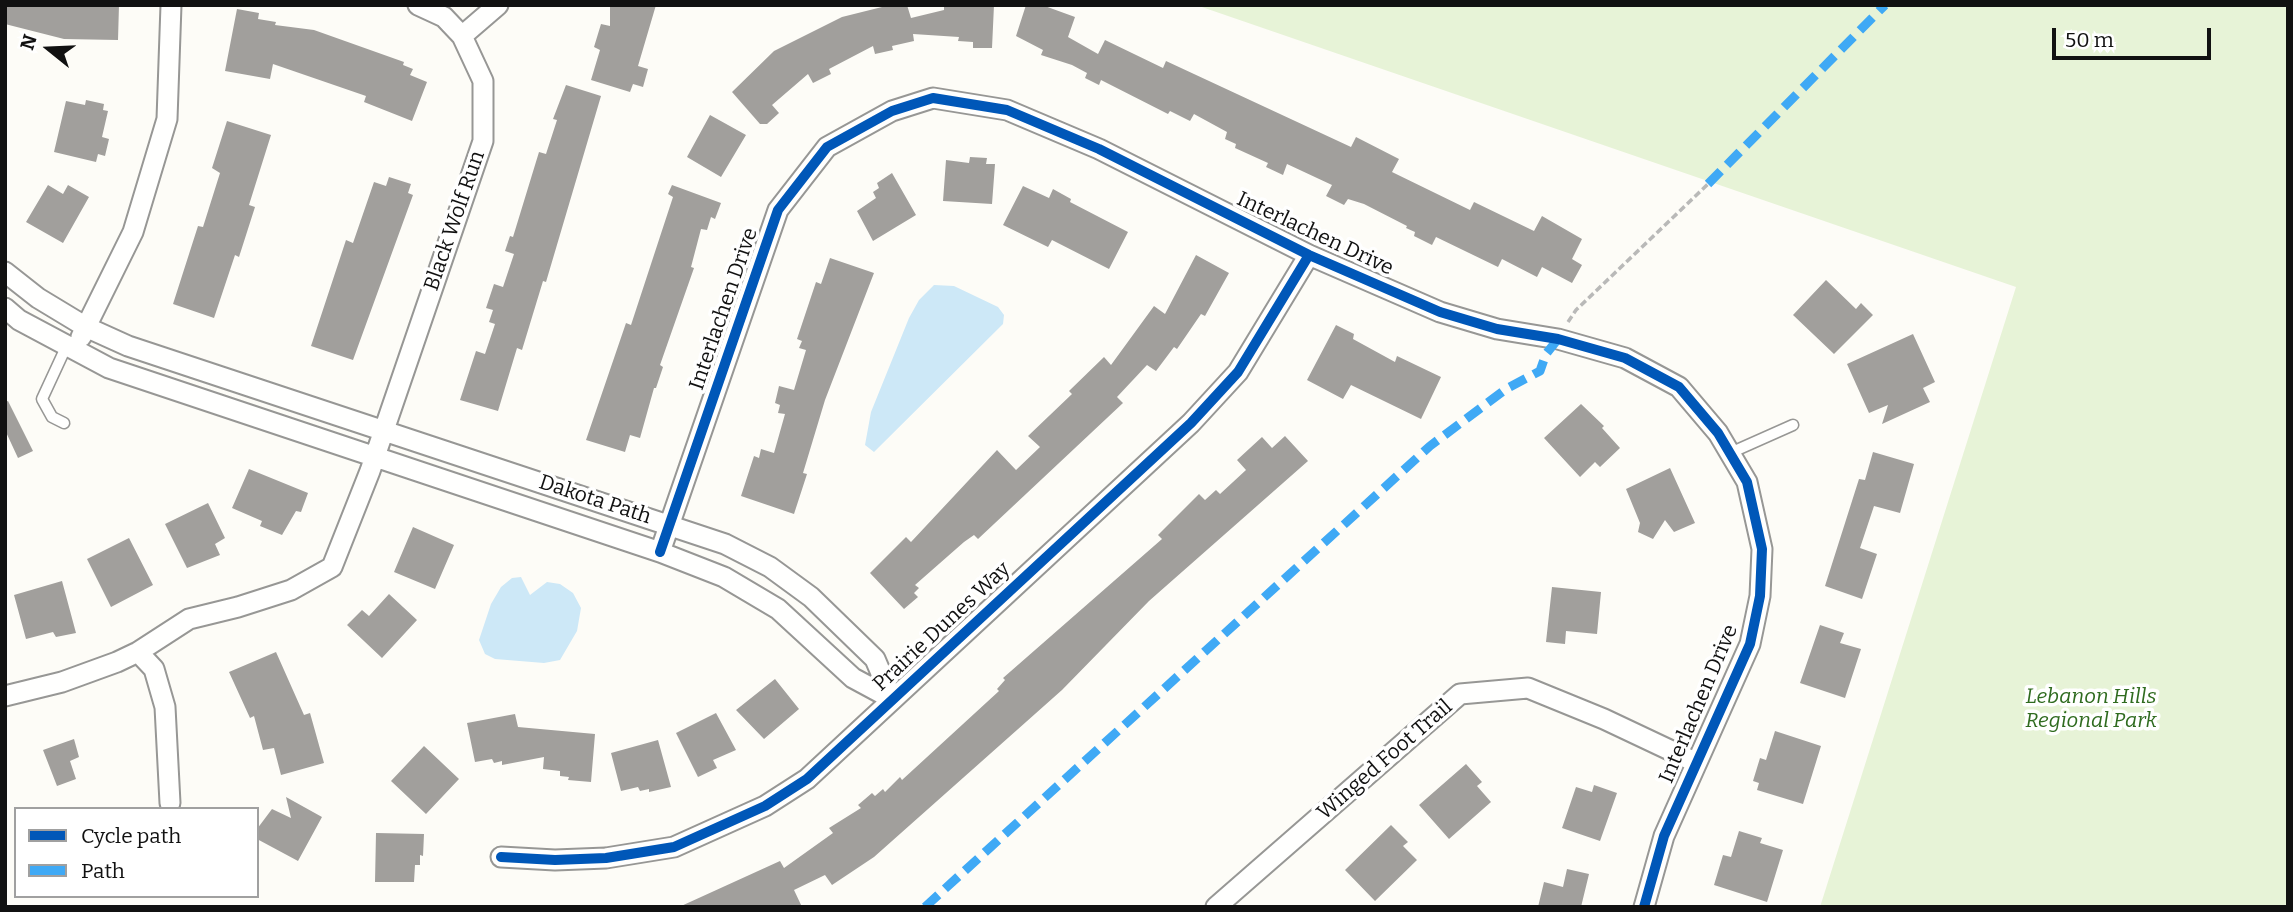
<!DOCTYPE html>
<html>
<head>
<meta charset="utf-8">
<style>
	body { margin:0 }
	#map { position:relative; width:2293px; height:912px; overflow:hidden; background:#fdfcf7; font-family:Bitter,serif }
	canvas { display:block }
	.frame { position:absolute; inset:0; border:7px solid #111; pointer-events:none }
	.legend { position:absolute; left:14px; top:807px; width:245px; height:91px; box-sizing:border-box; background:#fff; border:2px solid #a0a0a0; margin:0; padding:9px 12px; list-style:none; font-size:21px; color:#111 }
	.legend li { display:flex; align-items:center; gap:14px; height:35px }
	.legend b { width:35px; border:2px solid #a0a0a0 }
	.north { position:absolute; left:14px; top:14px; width:70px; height:70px; -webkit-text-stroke:5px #fff; paint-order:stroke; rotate:288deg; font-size:19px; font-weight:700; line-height:28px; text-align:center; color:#111 }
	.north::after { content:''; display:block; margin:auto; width:24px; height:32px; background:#111; clip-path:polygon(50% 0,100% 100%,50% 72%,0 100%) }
	.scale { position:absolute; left:2052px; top:28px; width:159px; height:32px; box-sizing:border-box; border:4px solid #111; border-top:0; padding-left:9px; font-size:21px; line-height:24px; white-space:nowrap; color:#111; -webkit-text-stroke:5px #fff; paint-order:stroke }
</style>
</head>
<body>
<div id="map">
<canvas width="2293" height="912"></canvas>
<div class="frame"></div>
<ul class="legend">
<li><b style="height:9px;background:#0057b8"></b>Cycle path</li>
<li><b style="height:9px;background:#3fa9f5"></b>Path</li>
</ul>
<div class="north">N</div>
<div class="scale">50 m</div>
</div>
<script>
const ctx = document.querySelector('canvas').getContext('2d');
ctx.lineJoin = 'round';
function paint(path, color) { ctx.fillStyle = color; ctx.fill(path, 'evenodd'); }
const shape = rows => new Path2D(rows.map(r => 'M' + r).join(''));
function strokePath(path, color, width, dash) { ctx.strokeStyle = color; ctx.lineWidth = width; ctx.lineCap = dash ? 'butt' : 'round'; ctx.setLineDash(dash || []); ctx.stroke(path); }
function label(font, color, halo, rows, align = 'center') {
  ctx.font = font + ' Bitter,serif'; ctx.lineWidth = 7; ctx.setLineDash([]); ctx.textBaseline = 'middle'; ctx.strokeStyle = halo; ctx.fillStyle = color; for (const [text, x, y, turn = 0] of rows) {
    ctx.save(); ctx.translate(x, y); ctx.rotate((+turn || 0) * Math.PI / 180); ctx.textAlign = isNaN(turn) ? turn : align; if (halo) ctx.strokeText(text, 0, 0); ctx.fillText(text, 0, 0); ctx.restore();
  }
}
paint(shape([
	[1196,5,2288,5,2288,907,1820,907,2016,287]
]), '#e7f3d7');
paint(shape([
	[934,285,954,286,998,307,1004,315,1003,324,874,452,865,445,871,412,909,318,919,300],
	[521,577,530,595,547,582,560,584,573,593,581,608,577,631,560,660,544,663,495,659,485,654,479,640,491,604,501,587,512,578]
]), '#cde8f7');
paint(shape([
	[5,5,119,5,118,40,64,39,5,24],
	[610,5,656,5,638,66,648,69,643,87,633,84,630,92,591,80,600,50,594,47,601,24,610,26],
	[890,5,907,5,911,18,944,10,944,5,994,5,992,48,973,48,973,42,958,41,959,37,913,34,914,41,892,46,893,50,875,54,873,46,829,69,831,74,813,83,808,74,772,105,779,113,767,124,760,124,732,92,774,51,842,17],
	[1026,5,1042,5,1075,17,1068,37,1098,54,1105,40,1163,68,1166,61,1351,147,1356,137,1399,159,1392,172,1470,210,1474,202,1534,231,1542,216,1582,239,1572,259,1582,265,1572,283,1542,267,1537,277,1502,259,1498,267,1436,237,1432,245,1414,236,1415,232,1406,228,1407,226,1364,204,1348,199,1344,205,1326,196,1332,185,1287,164,1283,175,1266,167,1268,163,1235,148,1236,144,1225,139,1227,132,1194,114,1190,121,1170,111,1168,114,1101,80,1099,85,1085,78,1087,73,1072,65,1041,55,1043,50,1016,36],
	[237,9,259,13,258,19,276,22,275,25,314,30,404,62,403,65,413,69,410,75,427,82,412,121,364,102,366,96,273,64,270,79,225,71],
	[566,85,601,96,546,282,543,281,522,350,517,348,498,411,460,400,476,351,485,354,495,324,489,322,493,310,486,308,494,284,503,287,514,254,505,251,510,236,513,237,539,152,546,154,557,120,553,119],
	[86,100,104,104,103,110,108,111,102,137,109,139,105,156,98,154,96,162,54,152,66,101,85,105],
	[710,115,746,135,721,177,687,157],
	[227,121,271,135,249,205,255,207,239,257,235,255,214,318,173,304,198,226,203,227,220,173,212,168],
	[970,157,987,158,986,164,995,164,992,204,943,201,946,160,969,163],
	[892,173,916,215,873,241,857,211,876,198,873,192,879,188,877,183],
	[389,177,411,184,408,193,413,195,353,360,311,346,346,240,353,243,374,182,386,186],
	[48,185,63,194,68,185,89,197,63,243,26,222],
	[672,185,721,203,715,219,711,217,707,230,701,229,691,267,694,268,660,365,663,367,656,388,654,388,640,438,630,435,625,452,586,440,626,323,631,325,673,197,668,194],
	[1023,186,1049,198,1053,189,1071,199,1070,202,1128,232,1109,269,1052,240,1048,247,1003,225],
	[1196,255,1229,273,1205,316,1201,314,1177,349,1174,347,1156,371,1147,365,1117,397,1123,403,978,539,974,535,964,542,915,585,919,588,914,593,918,597,904,609,870,573,906,537,911,542,997,450,1016,470,1040,447,1028,436,1072,394,1069,391,1104,357,1111,365,1154,306,1165,314],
	[830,258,874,273,825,400,803,473,807,474,794,514,741,496,754,456,759,458,761,449,774,453,785,414,778,413,780,405,775,403,779,386,794,390,806,350,799,348,802,341,797,339,816,282,821,284],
	[1826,280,1856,309,1861,303,1873,315,1834,354,1793,315],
	[1336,325,1354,334,1353,339,1395,362,1397,356,1441,377,1421,419,1351,385,1343,399,1307,380],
	[1913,334,1935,382,1923,388,1930,402,1882,424,1888,405,1869,413,1847,364],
	[8,401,33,451,18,458,5,430,5,402],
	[1581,404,1604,426,1602,428,1620,448,1600,467,1595,462,1580,477,1544,438],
	[1285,436,1308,461,1149,601,1062,690,874,857,832,885,825,875,794,890,802,907,679,907,780,861,784,868,833,833,829,828,861,808,858,805,872,793,875,796,883,789,885,792,900,777,902,780,999,691,997,689,1005,680,1003,678,1162,539,1158,535,1199,494,1205,500,1216,490,1220,494,1246,470,1237,460,1262,437,1272,448],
	[1873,452,1914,464,1900,513,1874,506,1860,548,1877,554,1862,599,1825,586,1859,479,1865,480],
	[1670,468,1695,523,1674,532,1665,520,1653,539,1638,532,1640,523,1626,489],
	[249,469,308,493,301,512,296,511,282,535,260,526,262,521,232,508],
	[208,503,225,538,215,544,220,555,187,568,165,524],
	[413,527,454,545,435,589,394,572],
	[129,538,153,585,111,607,87,559],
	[62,581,76,633,56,637,53,632,26,639,14,595],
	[1552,587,1601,592,1597,634,1566,631,1565,644,1546,642],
	[389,594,417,620,382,658,347,625,362,610,369,616],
	[1820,625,1844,633,1840,643,1861,649,1845,698,1800,683],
	[276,652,304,715,310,713,324,763,281,775,274,748,263,750,254,716,250,718,229,672],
	[775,679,799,709,764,739,736,710],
	[716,713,736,750,713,760,717,768,698,777,676,733],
	[515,714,518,727,595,734,591,782,568,780,569,777,560,776,560,771,543,769,544,757,502,765,502,761,494,763,492,759,475,762,467,723],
	[1775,731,1821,746,1803,804,1757,790,1759,783,1753,781,1760,758,1766,760],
	[74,739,79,757,70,761,76,779,57,786,43,750],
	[658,740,671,787,649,792,649,789,640,791,638,787,621,791,611,753],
	[424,746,459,779,426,814,391,781],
	[1466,764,1482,782,1477,786,1491,802,1449,839,1419,805],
	[1594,785,1617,793,1600,841,1562,828,1576,787,1592,792],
	[286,797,322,817,298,861,257,839,257,829,272,809,291,818],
	[1391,825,1408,842,1403,846,1417,860,1375,901,1345,870],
	[1739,831,1762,838,1760,843,1783,850,1767,902,1714,885,1723,855,1731,857],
	[376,833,424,834,423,856,420,855,420,865,415,865,414,882,375,882],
	[1567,869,1589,874,1581,907,1538,907,1544,882,1563,887]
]), '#a19f9c');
const service = shape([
	[64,423,52,417,42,399,67,345],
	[1730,453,1793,425]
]);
const minor = shape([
	[462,36,498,5],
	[5,272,38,298,86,327,128,346,725,544,770,567,811,597,875,659,892,699],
	[5,308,19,320,109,368,660,552,724,577,778,609,853,678,892,699],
	[81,337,133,232,167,119,171,5],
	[660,552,778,210,827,147,892,111,933,98,1007,110,1099,149,1309,255,1440,312,1497,329,1558,339,1625,358,1679,387,1718,433,1747,482,1762,549,1760,596,1750,644,1664,836,1644,907],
	[138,652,154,669,165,707,170,803],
	[5,696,62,682,117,662,138,652,189,619,238,607,291,590,332,567,370,471,483,141,483,81,462,36,444,17,418,5],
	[501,857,555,860,606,858,674,847,765,806,807,779,1191,423,1238,372,1309,255],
	[1216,907,1460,694,1528,688,1604,719,1695,762]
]);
strokePath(service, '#979795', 13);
strokePath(minor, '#979795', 23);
strokePath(shape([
	[1568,322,1576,310,1708,184]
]), '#b9b9b8', 3.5, [7, 3.5]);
strokePath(service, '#fffffe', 10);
strokePath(minor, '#fffffe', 19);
strokePath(shape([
	[1708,184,1885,5],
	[925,907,1430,446,1506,389,1540,371,1546,354,1558,339]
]), '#3fa9f5', 9, [18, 9]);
strokePath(shape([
	[660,552,778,210,827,147,892,111,933,98,1007,110,1099,149,1309,255,1440,312,1497,329,1558,339,1625,358,1679,387,1718,433,1747,482,1762,549,1760,596,1750,644,1664,836,1644,907],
	[501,857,555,860,606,858,674,847,765,806,807,779,1191,423,1238,372,1309,255]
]), '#0057b8', 10);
label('21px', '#111', '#fff', [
	["Black Wolf Run",455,221,-71],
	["Interlachen Drive",1315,234,25],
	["Interlachen Drive",724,309,-71],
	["Dakota Path",595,500,18],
	["Prairie Dunes Way",942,627,-43],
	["Interlachen Drive",1699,704,-67],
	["Winged Foot Trail",1385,760,-41]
]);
label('italic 21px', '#2f6b1f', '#fff', [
	["Lebanon Hills",2091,697],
	["Regional Park",2091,721]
]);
</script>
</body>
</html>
